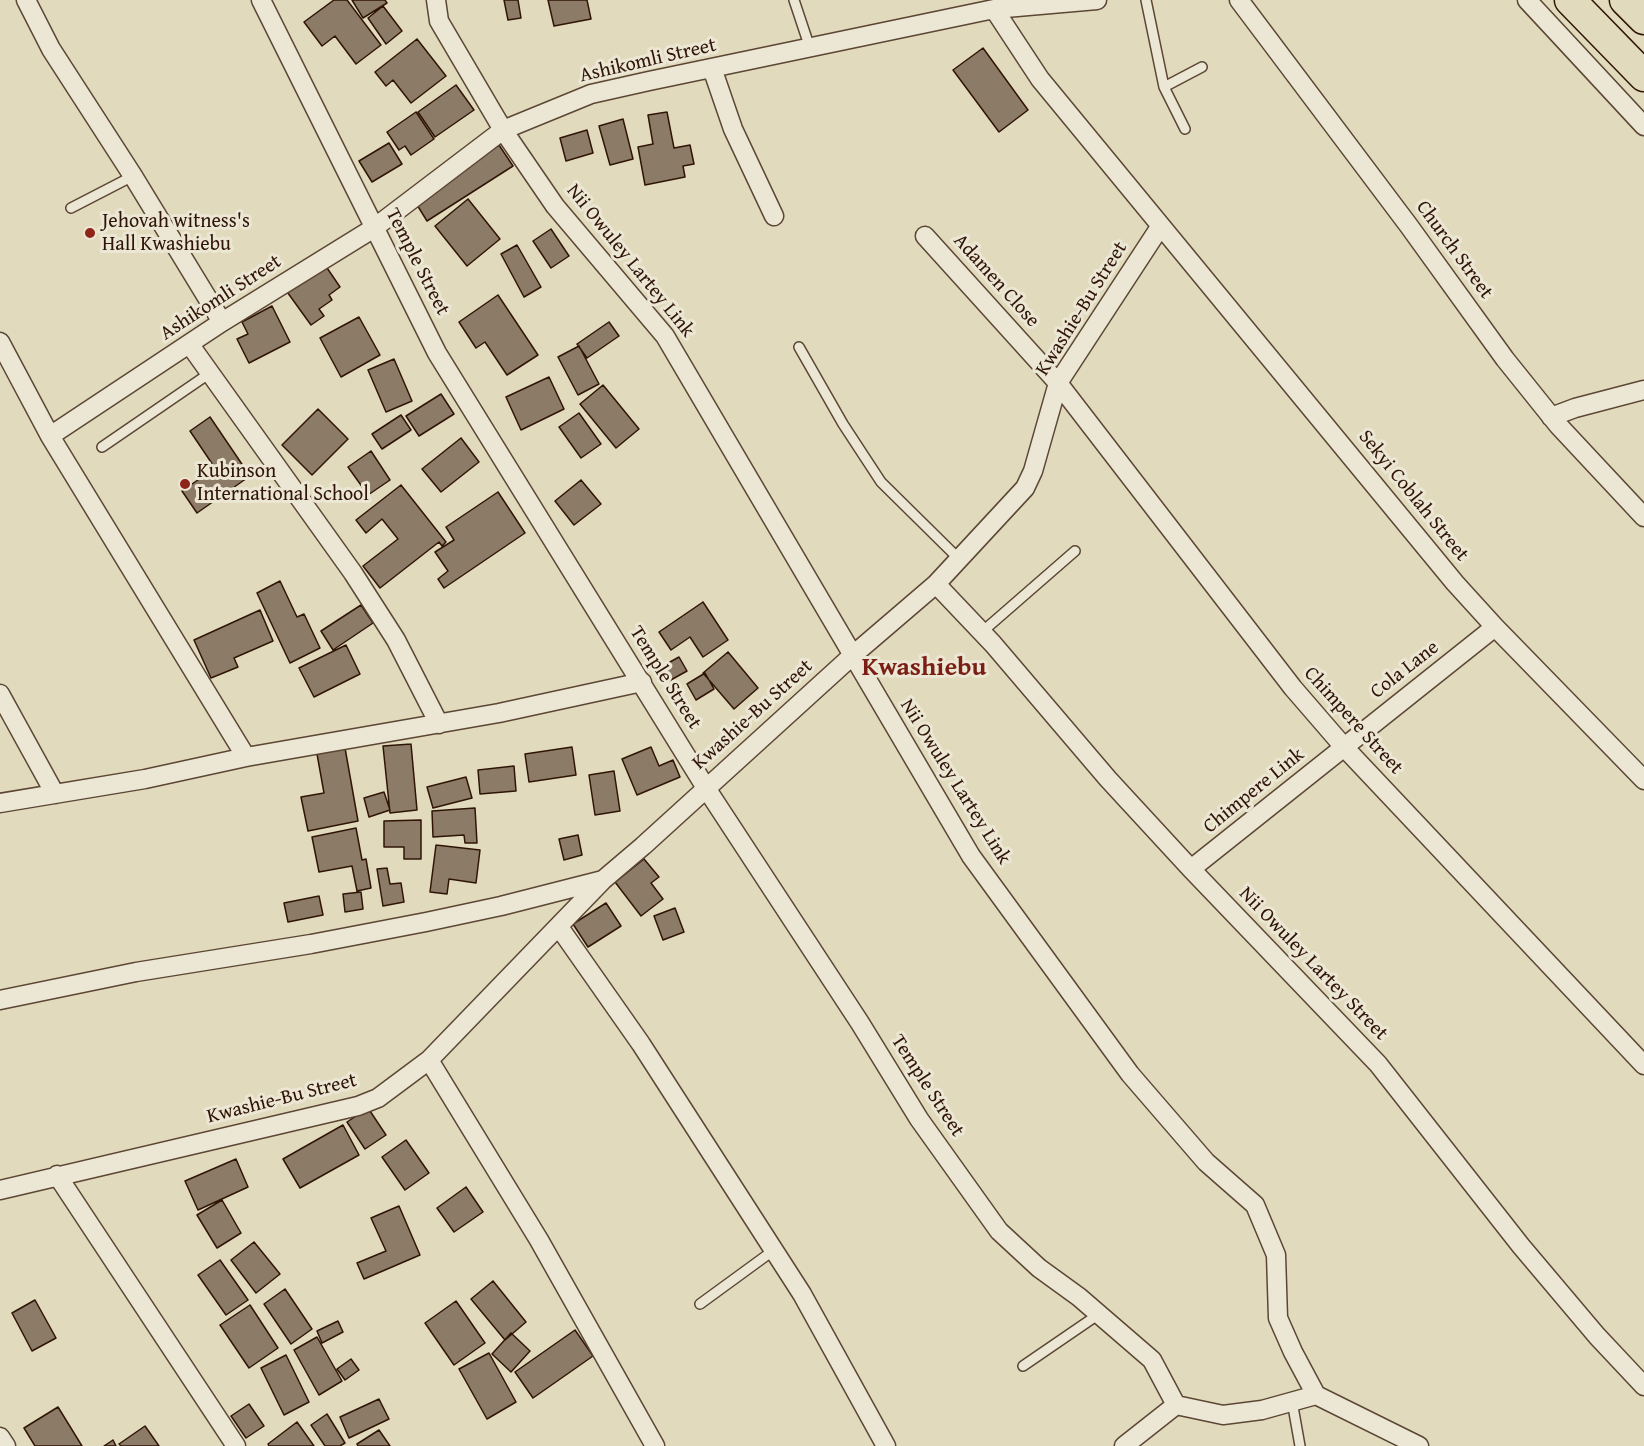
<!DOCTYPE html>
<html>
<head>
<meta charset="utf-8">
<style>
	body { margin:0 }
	canvas { display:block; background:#e1dabd }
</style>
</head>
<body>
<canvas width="1644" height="1446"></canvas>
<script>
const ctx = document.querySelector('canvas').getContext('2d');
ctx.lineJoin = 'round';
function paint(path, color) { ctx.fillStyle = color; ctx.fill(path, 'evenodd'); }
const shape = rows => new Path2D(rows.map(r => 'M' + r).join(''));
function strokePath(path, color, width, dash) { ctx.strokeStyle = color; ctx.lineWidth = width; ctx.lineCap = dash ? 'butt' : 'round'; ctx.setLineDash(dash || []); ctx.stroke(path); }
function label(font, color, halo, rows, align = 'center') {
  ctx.font = font + ' "Gentium Book Plus",serif'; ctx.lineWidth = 6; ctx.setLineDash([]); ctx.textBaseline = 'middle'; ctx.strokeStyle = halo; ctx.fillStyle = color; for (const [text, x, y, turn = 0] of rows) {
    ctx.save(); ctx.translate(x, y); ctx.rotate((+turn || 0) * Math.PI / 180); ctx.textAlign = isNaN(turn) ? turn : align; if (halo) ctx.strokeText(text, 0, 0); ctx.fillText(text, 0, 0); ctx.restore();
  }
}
const building = shape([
	[334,0,347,0,381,45,356,64,335,36,322,46,304,22,334,0],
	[352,0,385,0,387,3,363,18,352,0],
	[504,0,518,0,521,18,508,20,504,0],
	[548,0,587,0,591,19,554,26,548,0],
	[383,6,402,31,386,44,368,18,383,6],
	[417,39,446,76,411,103,393,80,386,86,375,72,417,39],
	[983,48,1028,110,999,132,953,70,983,48],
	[456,85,474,110,435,137,418,112,456,85],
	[416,112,434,139,411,155,405,146,399,150,387,132,416,112],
	[667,112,674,148,690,145,694,164,683,166,685,177,645,185,638,147,653,144,648,115,667,112],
	[623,119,633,159,610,165,599,126,623,119],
	[587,130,593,153,566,161,560,138,587,130],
	[389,143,402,164,372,182,359,161,389,143],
	[499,145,513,166,427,221,414,200,499,145],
	[468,199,500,239,467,266,435,226,468,199],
	[551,229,569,256,551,268,533,241,551,229],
	[517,245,541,287,524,297,501,254,517,245],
	[323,262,340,287,329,295,332,300,319,309,324,316,311,325,285,289,323,262],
	[498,295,538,355,507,375,485,342,476,348,459,322,498,295],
	[272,306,290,342,249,363,237,339,248,334,242,322,272,306],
	[359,317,380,355,341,377,320,338,359,317],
	[609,322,619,336,587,358,577,344,609,322],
	[579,346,599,384,578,395,558,357,579,346],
	[394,359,412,401,386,412,368,370,394,359],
	[549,377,564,409,521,430,506,397,549,377],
	[603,385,639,429,616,448,580,404,603,385],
	[441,394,454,414,419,436,406,416,441,394],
	[318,409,348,439,312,475,282,445,318,409],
	[579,413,601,444,581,458,559,427,579,413],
	[401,415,411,430,382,449,372,434,401,415],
	[210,417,250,476,197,513,182,491,215,468,190,431,210,417],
	[461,438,479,462,441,492,422,469,461,438],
	[371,451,390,480,368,495,348,467,371,451],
	[581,480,601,504,574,525,555,501,581,480],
	[401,485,446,542,442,546,439,542,380,588,363,566,398,539,382,519,366,533,356,520,401,485],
	[498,492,525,533,444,588,438,579,448,571,435,552,454,540,446,527,498,492],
	[280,581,297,617,304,614,320,648,290,663,257,593,280,581],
	[703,602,728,640,703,657,690,637,671,650,659,632,703,602],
	[361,605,373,623,333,650,321,631,361,605],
	[260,610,273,641,234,658,238,667,211,678,194,640,260,610],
	[346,645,360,674,314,697,299,668,346,645],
	[728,652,758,688,734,709,703,673,728,652],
	[679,657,687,671,669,681,661,667,679,657],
	[705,673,714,689,696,700,687,684,705,673],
	[411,744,417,810,390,813,383,746,411,744],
	[572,747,576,775,529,782,525,754,572,747],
	[651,747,659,766,673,760,680,777,637,795,622,759,651,747],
	[345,748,358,821,308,831,301,797,324,793,317,754,345,748],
	[514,766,516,791,480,794,478,770,514,766],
	[614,771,620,811,595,815,589,775,614,771],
	[466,777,472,798,433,808,427,787,466,777],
	[384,792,390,810,369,817,364,798,384,792],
	[475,808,477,843,465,843,464,835,433,837,432,811,475,808],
	[421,820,421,859,404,859,404,847,384,847,384,821,421,820],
	[356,828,362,860,366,859,371,888,357,891,352,866,319,872,312,837,356,828],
	[578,835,582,855,564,860,559,839,578,835],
	[436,845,480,850,476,883,449,879,447,894,430,892,436,845],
	[644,859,659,877,651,883,663,899,641,916,615,882,644,859],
	[387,868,390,884,401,883,404,902,383,906,377,869,387,868],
	[361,892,363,909,345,912,343,894,361,892],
	[319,896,323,915,288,922,284,903,319,896],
	[606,903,621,926,588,947,573,924,606,903],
	[675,908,684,932,663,940,654,916,675,908],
	[368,1108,386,1135,365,1149,347,1122,368,1108],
	[343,1125,359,1155,300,1188,283,1159,343,1125],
	[406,1140,429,1173,405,1190,382,1157,406,1140],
	[236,1159,248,1187,198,1210,185,1181,236,1159],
	[466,1187,483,1212,454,1232,437,1208,466,1187],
	[222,1200,241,1233,217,1248,197,1215,222,1200],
	[399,1206,420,1255,364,1279,357,1263,386,1251,371,1218,399,1206],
	[254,1242,280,1274,256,1293,231,1260,254,1242],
	[220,1260,248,1300,226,1315,198,1275,220,1260],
	[493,1281,526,1322,505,1340,471,1299,493,1281],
	[285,1289,312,1329,291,1344,264,1304,285,1289],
	[35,1300,56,1338,32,1351,12,1313,35,1300],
	[456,1301,485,1343,454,1365,425,1323,456,1301],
	[250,1305,278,1348,249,1368,220,1325,250,1305],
	[338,1321,343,1332,322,1343,317,1331,338,1321],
	[575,1330,593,1356,533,1398,515,1372,575,1330],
	[511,1333,530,1351,511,1372,492,1354,511,1333],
	[317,1337,342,1381,319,1395,294,1350,317,1337],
	[489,1353,516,1402,487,1419,459,1369,489,1353],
	[286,1355,309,1402,284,1415,261,1368,286,1355],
	[351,1359,359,1370,345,1380,337,1369,351,1359],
	[379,1399,389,1419,349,1438,340,1417,379,1399],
	[249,1404,264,1426,246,1438,231,1416,249,1404],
	[58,1407,82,1446,35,1446,24,1428,58,1407],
	[327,1414,345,1443,340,1446,325,1446,311,1425,327,1414],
	[297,1422,314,1446,269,1446,268,1444,297,1422],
	[145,1426,159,1446,121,1446,119,1444,145,1426],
	[379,1430,390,1446,358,1446,357,1444,379,1430],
	[113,1440,116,1446,104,1446,113,1440]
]);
paint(building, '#8c7b66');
strokePath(building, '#301507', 1.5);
const service = shape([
	[794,0,810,48],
	[1146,0,1164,87,1185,129],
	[1164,87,1202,67],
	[71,208,133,176],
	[799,347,843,424,881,482,959,559],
	[102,447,210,373],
	[982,632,1075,551],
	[700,1304,774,1250],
	[1023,1366,1099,1314],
	[1292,1401,1300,1446]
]);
const minor = shape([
	[26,0,51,49,133,176,222,322],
	[261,0,437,353,706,788,860,1023,919,1119,999,1231,1039,1268,1079,1297,1152,1360,1176,1405],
	[436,0,439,21,503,130,555,206,665,336,971,856,1130,1074,1206,1162,1255,1205,1276,1255,1278,1318,1293,1352,1316,1395],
	[1239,0,1409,226,1505,359,1558,425,1644,517],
	[1527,0,1644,126],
	[994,9,1040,79,1455,583,1495,627,1644,780],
	[712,68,733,129,774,216],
	[925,236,1058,383,1293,688,1344,747,1644,1065],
	[0,342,50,436,222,322,374,228,503,130,591,94,649,81,994,9,1097,0],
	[190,345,353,573,396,640,439,724],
	[1551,417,1575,408,1644,390],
	[50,436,246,757],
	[936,584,993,644,1108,779,1191,869,1378,1064,1521,1246,1597,1336,1644,1386],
	[0,694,55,794],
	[0,803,145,779,246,757,499,713,642,682],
	[1191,869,1495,627],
	[559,927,641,1044,802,1294,886,1446],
	[0,1000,136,972,311,944,426,922,501,906,603,880],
	[429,1060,539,1240,655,1446],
	[57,1175,236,1446],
	[0,1190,358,1106,378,1098,429,1060,603,880,643,846,852,656,936,584,1025,488,1033,471,1058,383,1160,227],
	[0,1437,6,1446],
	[1124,1446,1176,1405,1223,1415,1262,1410,1316,1395,1419,1446]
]);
const trunk = shape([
	[1570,0,1644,76],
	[1625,0,1644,19]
]);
strokePath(service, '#5c4634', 12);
strokePath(minor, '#5c4634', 21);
strokePath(trunk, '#301507', 33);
strokePath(service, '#ece7d4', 9);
strokePath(minor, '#ece7d4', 18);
strokePath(trunk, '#e1dabd', 30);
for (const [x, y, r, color] of [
	[90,233,6,"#8f2418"],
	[185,484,6,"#8f2418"]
]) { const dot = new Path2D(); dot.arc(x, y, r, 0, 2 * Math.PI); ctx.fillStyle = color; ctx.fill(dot); strokePath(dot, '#ece7d4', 2); }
label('20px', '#301507', '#ece7d4', [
	["Ashikomli Street",648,61,-13],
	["Church Street",1454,250,54],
	["Nii Owuley Lartey Link",630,261,51],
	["Temple Street",417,262,63],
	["Adamen Close",996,281,48],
	["Ashikomli Street",221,298,-33],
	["Kwashie-Bu Street",1082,309,-58],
	["Sekyi Coblah Street",1413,496,51],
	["Cola Lane",1405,670,-38],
	["Temple Street",665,678,58],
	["Kwashie-Bu Street",753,715,-42],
	["Chimpere Street",1353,721,48],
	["Nii Owuley Lartey Link",955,782,58],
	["Chimpere Link",1254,791,-39],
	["Nii Owuley Lartey Street",1313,964,46],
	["Temple Street",927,1086,57],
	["Kwashie-Bu Street",282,1099,-14]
]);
label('20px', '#301507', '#ece7d4', [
	["Jehovah witness's",102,222],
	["Hall Kwashiebu",102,245],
	["Kubinson",197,472],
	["International School",197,495]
], 'left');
label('bold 26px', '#7a1f14', '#ece7d4', [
	["Kwashiebu",924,668]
]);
</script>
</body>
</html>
